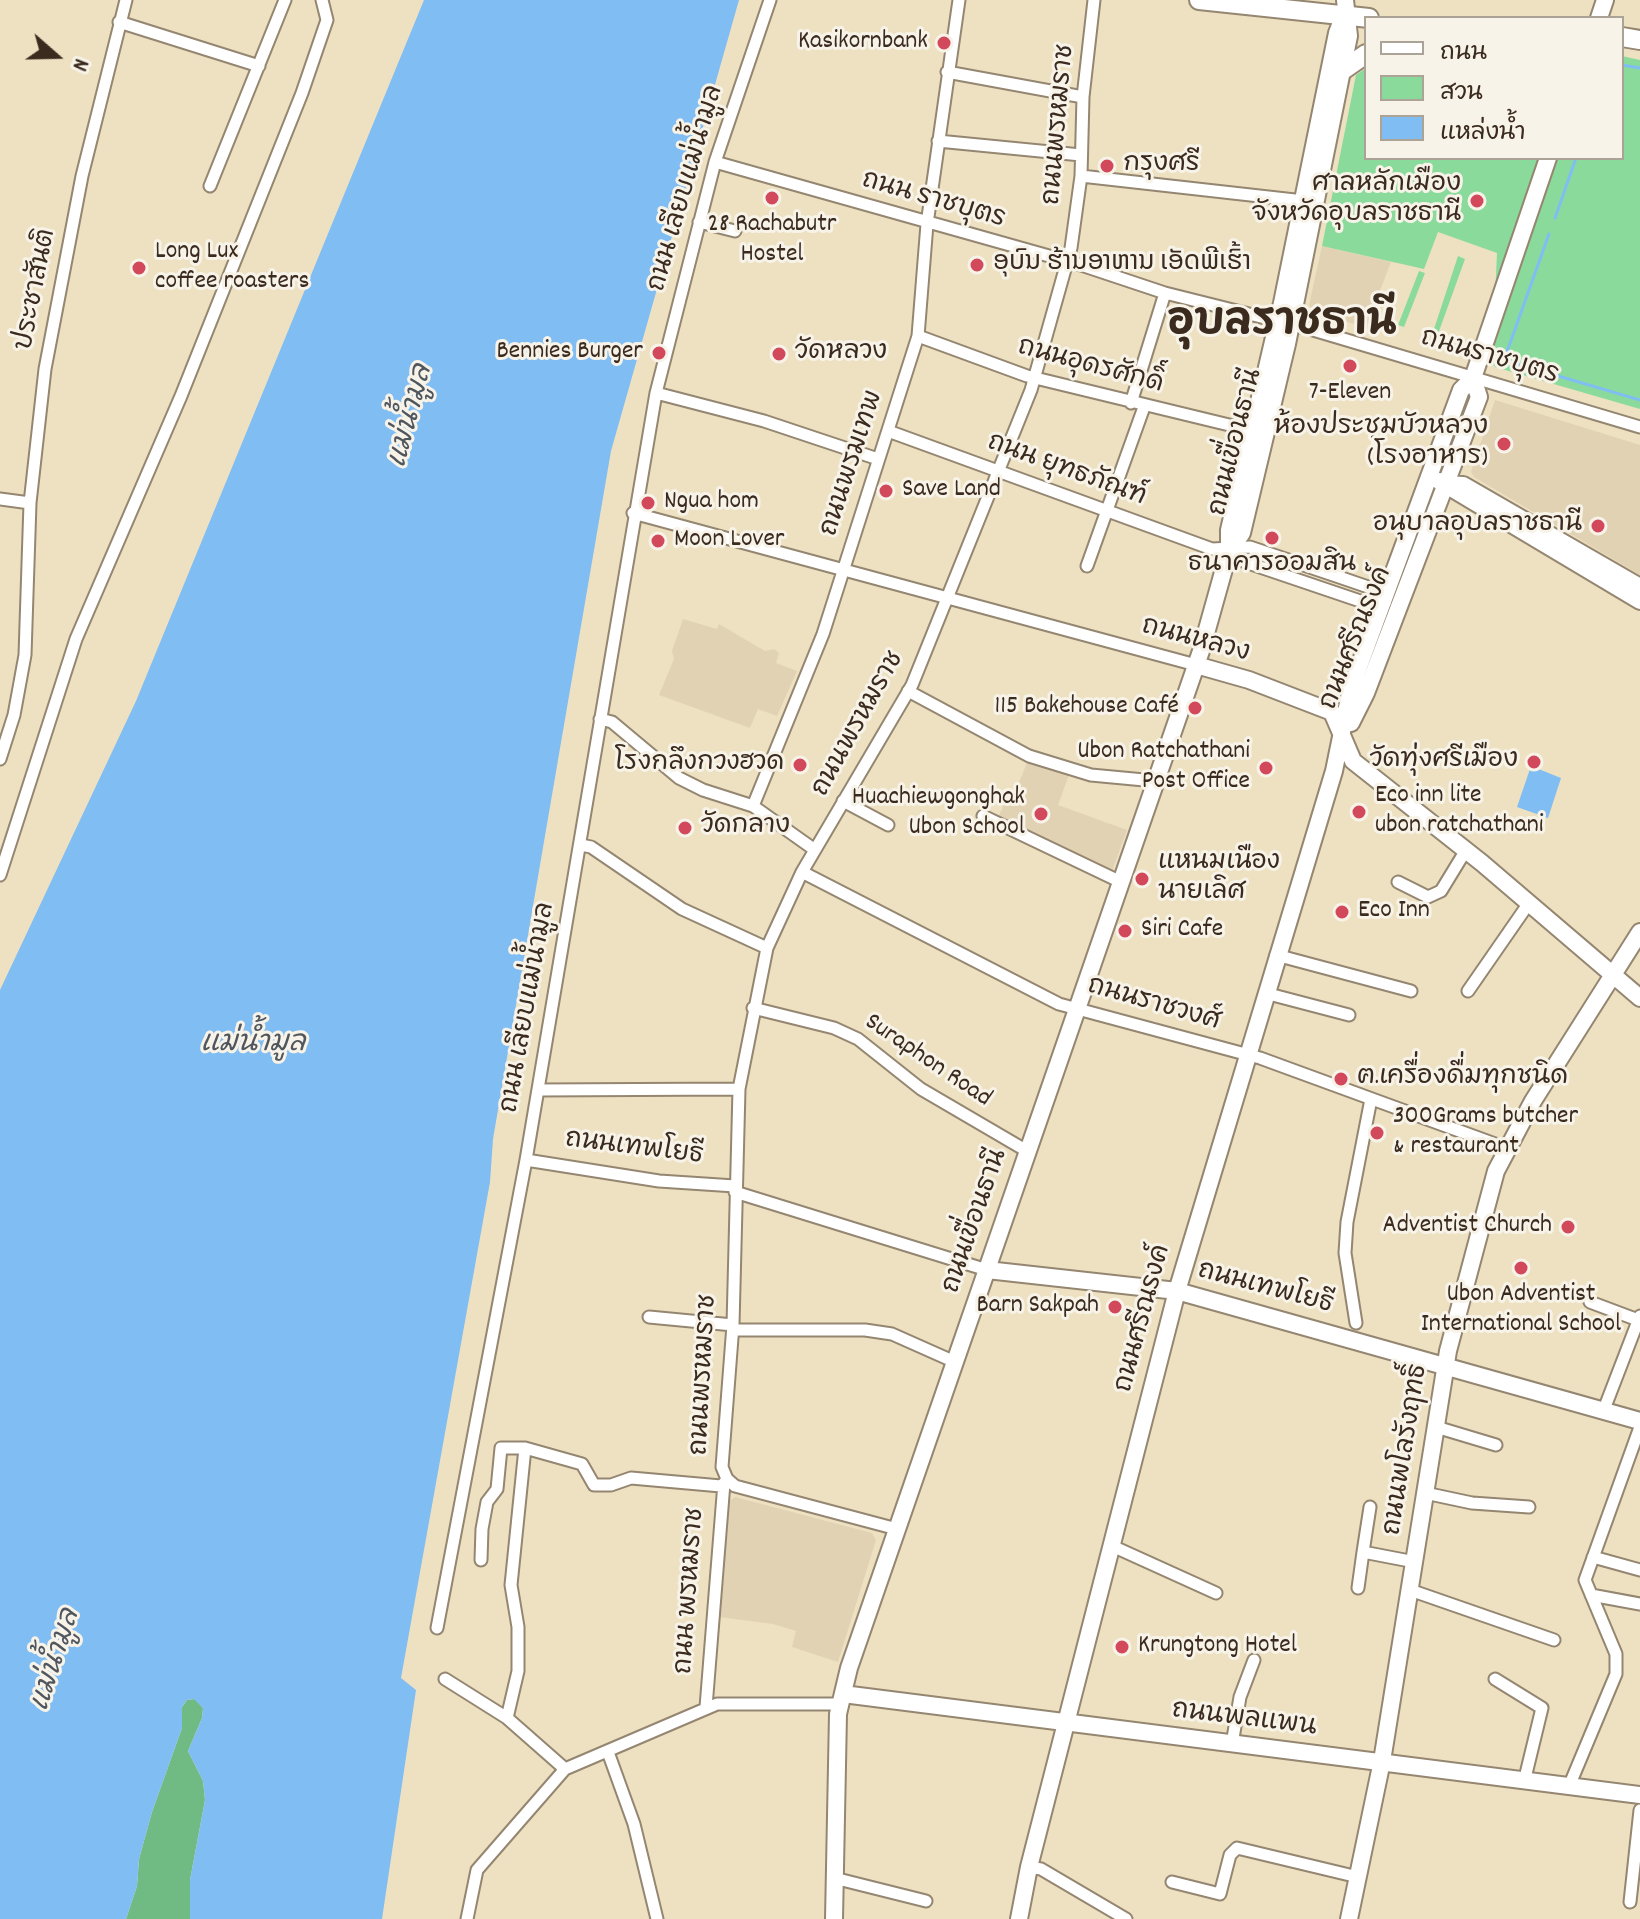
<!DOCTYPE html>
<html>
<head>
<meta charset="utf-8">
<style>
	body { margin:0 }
	#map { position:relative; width:1640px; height:1919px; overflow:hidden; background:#ede1c2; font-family:Dekko,"Playpen Sans Thai",sans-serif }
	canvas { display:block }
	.legend { position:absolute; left:1364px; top:16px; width:260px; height:144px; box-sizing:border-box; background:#f7f3e8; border:2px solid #aca397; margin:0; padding:10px 14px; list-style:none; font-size:24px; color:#3b2a1e }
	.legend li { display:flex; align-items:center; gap:16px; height:40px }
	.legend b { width:40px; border:2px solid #aca397 }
	.north { position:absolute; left:16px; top:16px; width:80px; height:80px; -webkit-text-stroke:6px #f7f3e8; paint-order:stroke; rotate:110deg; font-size:22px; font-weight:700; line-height:32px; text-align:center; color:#3b2a1e }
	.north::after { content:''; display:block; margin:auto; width:28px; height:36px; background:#3b2a1e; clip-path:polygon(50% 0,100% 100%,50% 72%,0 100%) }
</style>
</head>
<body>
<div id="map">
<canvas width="1640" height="1919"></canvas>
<ul class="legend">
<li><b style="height:10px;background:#fff"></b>ถนน</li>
<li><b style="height:22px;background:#8adb9b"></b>สวน</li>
<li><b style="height:22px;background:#80bdf3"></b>แหล่งน้ำ</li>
</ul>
<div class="north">N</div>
</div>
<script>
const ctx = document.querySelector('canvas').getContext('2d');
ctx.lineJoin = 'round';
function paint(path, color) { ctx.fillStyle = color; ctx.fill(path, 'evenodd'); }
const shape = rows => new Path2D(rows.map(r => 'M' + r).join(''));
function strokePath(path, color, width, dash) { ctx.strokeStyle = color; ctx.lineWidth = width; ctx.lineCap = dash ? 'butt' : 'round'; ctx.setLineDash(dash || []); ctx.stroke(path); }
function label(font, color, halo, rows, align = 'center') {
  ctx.font = font + ' Dekko,"Noto Sans Lao","Playpen Sans Thai",sans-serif'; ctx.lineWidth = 6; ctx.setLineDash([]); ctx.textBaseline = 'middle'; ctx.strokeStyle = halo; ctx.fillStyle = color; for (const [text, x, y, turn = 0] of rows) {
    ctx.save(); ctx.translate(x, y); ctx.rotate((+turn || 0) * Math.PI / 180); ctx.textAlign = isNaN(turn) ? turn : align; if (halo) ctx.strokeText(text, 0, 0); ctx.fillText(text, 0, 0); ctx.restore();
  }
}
paint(shape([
	[1322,246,1391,262,1366,327,1314,313,1309,305],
	[1495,400,1640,445,1640,575,1474,477,1471,472],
	[683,619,717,629,719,624,765,651,774,649,779,653,776,663,797,671,777,716,758,709,750,728,659,695,674,659,672,651],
	[1029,758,1069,775,1058,805,1127,830,1111,874,997,820,1010,791,1015,792],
	[735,1497,872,1533,876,1540,838,1662,792,1647,796,1631,773,1624,719,1617,728,1502]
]), '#e1d2b4');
paint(shape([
	[1622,56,1640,60,1640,409,1495,367,1492,363,1497,253,1438,232,1424,269,1322,246,1356,75,1366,68,1366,158,1622,158],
	[1458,256,1465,259,1438,334,1432,335],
	[1419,271,1425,273,1404,327,1398,325]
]), '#8adb9b');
paint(shape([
	[195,1699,203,1708,202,1718,188,1751,203,1781,205,1800,190,1880,190,1919,126,1919,137,1886,139,1859,152,1812,182,1728,182,1707,187,1700]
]), '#6fbb83');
paint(shape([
	[424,0,739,0,611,451,493,1139,490,1182,401,1678,416,1690,382,1919,190,1919,190,1880,205,1800,203,1781,188,1751,202,1718,203,1708,194,1699,187,1700,182,1707,182,1728,152,1812,139,1859,137,1886,126,1919,0,1919,0,990,136,701],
	[1531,766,1561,778,1548,818,1517,807]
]), '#80bdf3');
strokePath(shape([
	[1622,65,1640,68],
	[1555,218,1576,158],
	[1549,234,1504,360,1640,400]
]), '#80bdf3', 3);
const street = shape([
	[119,22,259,66],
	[947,72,1083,97],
	[938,141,1081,155],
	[715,162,1081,265,1165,293,1313,330,1640,427],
	[1081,176,1304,201],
	[210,186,285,0],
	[699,222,735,231],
	[918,336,1027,376,1254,431],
	[656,393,764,421,878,459],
	[1131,403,1165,293],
	[888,431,1212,549,1250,547,1339,577,1377,590,1383,602],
	[0,499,30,503],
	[633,513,1196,665],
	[1229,551,1245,562,1372,605,1385,603],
	[1087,566,1144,407],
	[908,691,1029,756,1091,775,1155,781],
	[600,719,612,722,679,778,703,790,753,806],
	[0,759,14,715,25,655,30,503,45,369,82,176,126,0],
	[843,801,888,825],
	[983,816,1121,882],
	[581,845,591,847,682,909,767,948],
	[815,850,753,806,823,634,918,336,927,224,959,0],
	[802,872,1059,1004,1260,1058,1506,1148],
	[0,875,76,639,181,396,302,93,327,20,322,0],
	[1398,882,1428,897,1441,891,1466,850],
	[1276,955,1411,991],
	[1468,991,1529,903],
	[1265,993,1349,1015],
	[753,1008,834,1028,858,1039,921,1089,1027,1151],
	[538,1090,739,1089],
	[526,1160,659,1181,735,1186],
	[735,1192,987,1270],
	[1590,1302,1638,1320],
	[649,1317,733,1325],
	[1356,1323,1345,1253,1347,1222,1371,1099],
	[733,1330,865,1330,892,1334,955,1362],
	[1603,1412,1640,1316],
	[1436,1427,1496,1445],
	[727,1479,722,1467,733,1325,739,1089,767,948,802,872,912,685,1031,390,1071,248,1081,176,1083,97,1094,0],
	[727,1479,735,1486,897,1529],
	[1425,1493,1472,1503,1529,1507],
	[1110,1545,1216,1593],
	[1363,1552,1370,1507],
	[1593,1557,1640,1570],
	[481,1560,482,1529,487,1502,497,1489,501,1448,525,1448,582,1464,594,1485,611,1485,631,1478,721,1486],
	[1358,1588,1363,1552,1415,1562],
	[1410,1590,1554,1640],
	[1591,1595,1640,1604],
	[437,1628,526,1160,656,393,715,162,770,0],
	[445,1679,507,1718,565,1769],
	[1495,1679,1542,1708,1525,1778],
	[706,1707,724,1483],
	[507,1718,518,1671,518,1627,511,1585,525,1448],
	[1232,1744,1240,1697,1254,1660],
	[608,1752,634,1824,657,1919],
	[1570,1784,1616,1674,1616,1654,1585,1580,1640,1427],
	[1029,1867,1041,1869,1126,1919],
	[834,1878,926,1901],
	[1172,1882,1220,1894,1230,1855,1237,1848,1358,1877],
	[1630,1902,1640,1810],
	[467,1919,477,1870,565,1769,717,1704,841,1704]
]);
const secondary = shape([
	[1599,18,1605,0],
	[1439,481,1640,601],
	[1445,484,1463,485,1640,587],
	[1229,551,1242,533,1287,344,1349,36,1345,0],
	[1196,665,1249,680,1332,712,1353,761,1482,863,1640,998],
	[1351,723,1366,693,1479,397,1473,378],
	[987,1270,1177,1291,1640,1421],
	[843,1694,1640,1795],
	[834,1919,838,1714,849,1668,1201,651,1229,551,1229,530,1282,303,1337,33,1344,15],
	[1019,1919,1029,1867,1177,1291,1334,771,1351,688,1461,390,1473,378,1548,158],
	[1349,1919,1382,1761,1448,1351,1496,1171,1533,1101,1640,932]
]);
const primary = shape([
	[1199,0,1369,18],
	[1622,37,1640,40],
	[1343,70,1366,54]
]);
strokePath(street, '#948670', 15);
strokePath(secondary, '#948670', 20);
strokePath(primary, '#948670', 22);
strokePath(street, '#fff', 11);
strokePath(secondary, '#fff', 16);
strokePath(primary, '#fff', 18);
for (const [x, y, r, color] of [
	[944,43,8,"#d1495b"],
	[1107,166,8,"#d1495b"],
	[772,198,8,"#d1495b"],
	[1477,201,8,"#d1495b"],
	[977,265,8,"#d1495b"],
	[139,268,8,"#d1495b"],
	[659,353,8,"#d1495b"],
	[779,354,8,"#d1495b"],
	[1350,366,8,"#d1495b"],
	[1504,444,8,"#d1495b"],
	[886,491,8,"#d1495b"],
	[648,503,8,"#d1495b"],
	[1598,526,8,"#d1495b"],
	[1272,538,8,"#d1495b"],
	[658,541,8,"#d1495b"],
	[1195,708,8,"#d1495b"],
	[1534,762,8,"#d1495b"],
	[800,765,8,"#d1495b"],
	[1266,768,8,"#d1495b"],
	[1359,812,8,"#d1495b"],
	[1041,814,8,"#d1495b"],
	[685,828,8,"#d1495b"],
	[1142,879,8,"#d1495b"],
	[1342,912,8,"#d1495b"],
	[1125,931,8,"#d1495b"],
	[1341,1079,8,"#d1495b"],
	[1377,1133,8,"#d1495b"],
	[1568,1227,8,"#d1495b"],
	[1521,1268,8,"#d1495b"],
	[1115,1307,8,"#d1495b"],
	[1122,1647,8,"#d1495b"]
]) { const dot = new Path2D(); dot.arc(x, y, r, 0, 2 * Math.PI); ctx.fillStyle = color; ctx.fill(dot); strokePath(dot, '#f7f3e8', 3); }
label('26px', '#3b2a1e', '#f7f3e8', [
	["Kasikornbank",928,43,"right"],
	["กรุงศรี",1123,166],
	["ศาลหลักเมือง",1461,186,"right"],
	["จังหวัดอุบลราชธานี",1461,216,"right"],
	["28 Rachabutr",772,226,"center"],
	["Hostel",772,256,"center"],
	["Long Lux",155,253],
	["coffee roasters",155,283],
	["ອຸບົນ ຮ້ານອາຫານ ເອັດພີເຮົ້າ",993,265],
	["Bennies Burger",643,353,"right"],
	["วัดหลวง",795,354],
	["7-Eleven",1350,394,"center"],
	["ห้องประชุมบัวหลวง",1488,429,"right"],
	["(โรงอาหาร)",1488,459,"right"],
	["Save Land",902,491],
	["Ngua hom",664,503],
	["อนุบาลอุบลราชธานี",1582,526,"right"],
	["Moon Lover",674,541],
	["ธนาคารออมสิน",1272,566,"center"],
	["115 Bakehouse Café",1179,708,"right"],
	["Ubon Ratchathani",1250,753,"right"],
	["Post Office",1250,783,"right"],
	["วัดทุ่งศรีเมือง",1518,762,"right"],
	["โรงกลึงกวงฮวด",784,765,"right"],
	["Eco inn lite",1375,797],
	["ubon ratchathani",1375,827],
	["Huachiewgonghak",1025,799,"right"],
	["Ubon School",1025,829,"right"],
	["วัดกลาง",701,828],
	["แหนมเนือง",1158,864],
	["นายเลิศ",1158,894],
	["Eco Inn",1358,912],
	["Siri Cafe",1141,931],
	["ฅ.เครื่องดื่มทุกชนิด",1357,1079],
	["300Grams butcher",1393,1118],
	["& restaurant",1393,1148],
	["Adventist Church",1552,1227,"right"],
	["Ubon Adventist",1521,1296,"center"],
	["International School",1521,1326,"center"],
	["Barn Sakpah",1099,1307,"right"],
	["Krungtong Hotel",1138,1647]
], 'left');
label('26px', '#3b2a1e', '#f7f3e8', [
	["ถนนพรหมราช",1061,125,-85],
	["ถนน เลียบแม่น้ำมูล",688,189,-74],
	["ถนน ราชบุตร",933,202,16],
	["ประชาสันติ",38,290,-79],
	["ถนนราชบุตร",1489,359,16],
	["ถนนอุดรศักดิ์",1090,368,15],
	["ถนนเขื่อนธานี",1238,443,-76],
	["ถนนพรมเทพ",854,464,-72],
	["ถนน ยุทธภัณฑ์",1066,472,20],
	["ถนนศรีณรงค์",1358,639,-68],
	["ถนนหลวง",1195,642,15],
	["ถนนพรหมราช",860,725,-61],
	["ถนนราชวงศ์",1153,1006,16],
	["ถนน เลียบแม่น้ำมูล",530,1008,-80],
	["Suraphon Road",927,1062,34],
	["ถนนเทพโยธี",634,1150,7],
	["ถนนเขื่อนธานี",977,1222,-71],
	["ถนนเทพโยธี",1265,1290,15],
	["ถนนศรีณรงค์",1145,1319,-75],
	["ถนนพรหมราช",706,1375,-87],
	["ถนนพโลรังฤทธิ์",1408,1450,-81],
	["ถนน พรหมราช",692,1591,-86],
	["ถนนพลแพน",1244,1721,7]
]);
label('italic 28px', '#50565e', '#f7f3e8', [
	["แม่น้ำมูล",413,417,-75],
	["แม่น้ำมูล",253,1046],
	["แม่น้ำมูล",58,1661,-72]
]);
label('bold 42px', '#3b2a1e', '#f7f3e8', [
	["อุบลราชธานี",1282,327]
]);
</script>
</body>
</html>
